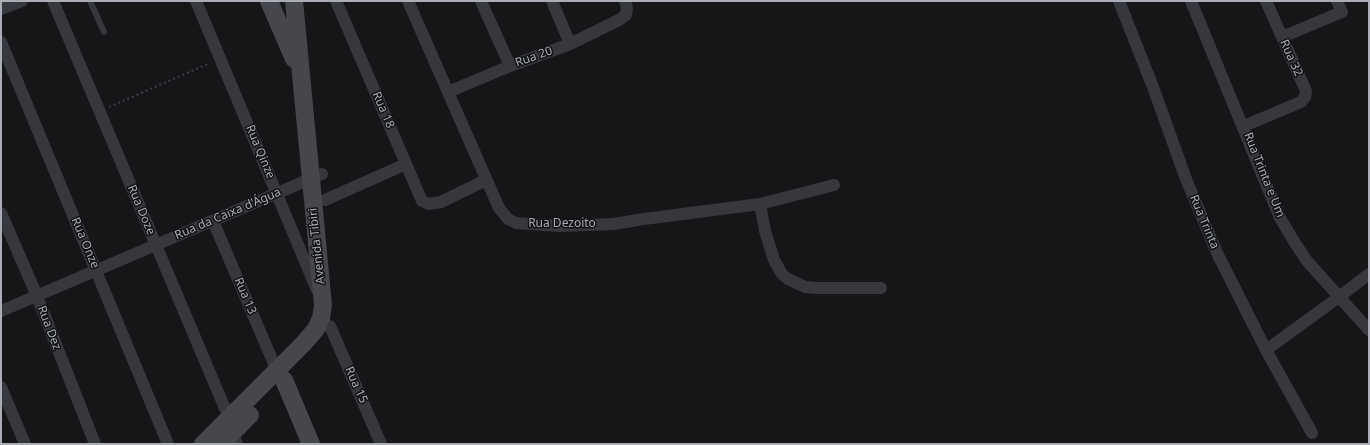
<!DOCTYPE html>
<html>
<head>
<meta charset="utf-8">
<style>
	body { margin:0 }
	#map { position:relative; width:1370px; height:445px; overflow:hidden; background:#161618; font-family:"Noto Sans",sans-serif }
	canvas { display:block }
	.frame { position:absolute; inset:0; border:2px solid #a8adb8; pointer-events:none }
</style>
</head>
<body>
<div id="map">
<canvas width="1370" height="445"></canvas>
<div class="frame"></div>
</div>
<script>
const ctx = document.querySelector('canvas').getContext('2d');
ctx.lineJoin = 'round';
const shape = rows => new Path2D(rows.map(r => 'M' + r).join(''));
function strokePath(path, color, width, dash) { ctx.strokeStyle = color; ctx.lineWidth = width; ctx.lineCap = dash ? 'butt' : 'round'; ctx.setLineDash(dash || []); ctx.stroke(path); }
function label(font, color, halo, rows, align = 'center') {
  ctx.font = font + ' "Noto Sans",sans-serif'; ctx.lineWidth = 3; ctx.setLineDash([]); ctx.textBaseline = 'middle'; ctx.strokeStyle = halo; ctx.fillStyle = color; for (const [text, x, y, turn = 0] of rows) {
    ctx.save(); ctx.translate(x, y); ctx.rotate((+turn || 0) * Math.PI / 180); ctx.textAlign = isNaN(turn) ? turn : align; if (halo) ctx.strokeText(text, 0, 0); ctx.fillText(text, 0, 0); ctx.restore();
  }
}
strokePath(shape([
	[109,107,210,63]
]), '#3d3f44', 2, [2, 3]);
strokePath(shape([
	[90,1,104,32]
]), '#37383d', 6);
strokePath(shape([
	[53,1,229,418,232,433,237,444],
	[196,1,317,290],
	[336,1,422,201,429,204,441,202,486,180],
	[408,1,499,208,508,219,516,223,560,226,614,224,644,219,760,204,834,185],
	[481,1,510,66],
	[552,1,570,44],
	[1119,1,1153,87,1186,179,1218,255,1266,350,1312,433],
	[1191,1,1280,218,1295,243,1307,261,1369,330],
	[1,9,22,1],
	[1282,37,1342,12,1337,1],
	[1,42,168,444],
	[448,92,510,66,570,44,619,20,626,15,627,8,625,1],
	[1244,126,1289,107,1301,102,1305,97,1306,91,1266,1],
	[325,200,406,164],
	[760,204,765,231,774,260,782,274,788,279,805,287,818,288,881,288],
	[1,213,37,296,95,444],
	[213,221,277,371],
	[1,311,322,174],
	[330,326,381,444],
	[1266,350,1339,297,1369,274],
	[1,387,25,444]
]), '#37383d', 12);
strokePath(shape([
	[269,1,294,59],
	[284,380,311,444],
	[203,444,304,343,316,329,321,318,323,305,294,1],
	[221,444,250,415]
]), '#45474d', 18);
label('12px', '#a8adb8', '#111113', [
	["Rua 20",534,57,-20],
	["Rua 32",1291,58,66],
	["Rua 18",383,110,67],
	["Rua Qinze",260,152,67],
	["Rua Trinta e Um",1264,175,68],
	["Rua Doze",141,210,67],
	["Rua da Caixa d'Água",228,214,-23],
	["Rua Trinta",1204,222,67],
	["Rua Dezoito",562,224],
	["Rua Onze",85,243,67],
	["Avenida Tibiri",317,246,-96],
	["Rua 13",245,296,67],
	["Rua Dez",49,328,69],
	["Rua 15",356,385,66]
]);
</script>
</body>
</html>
